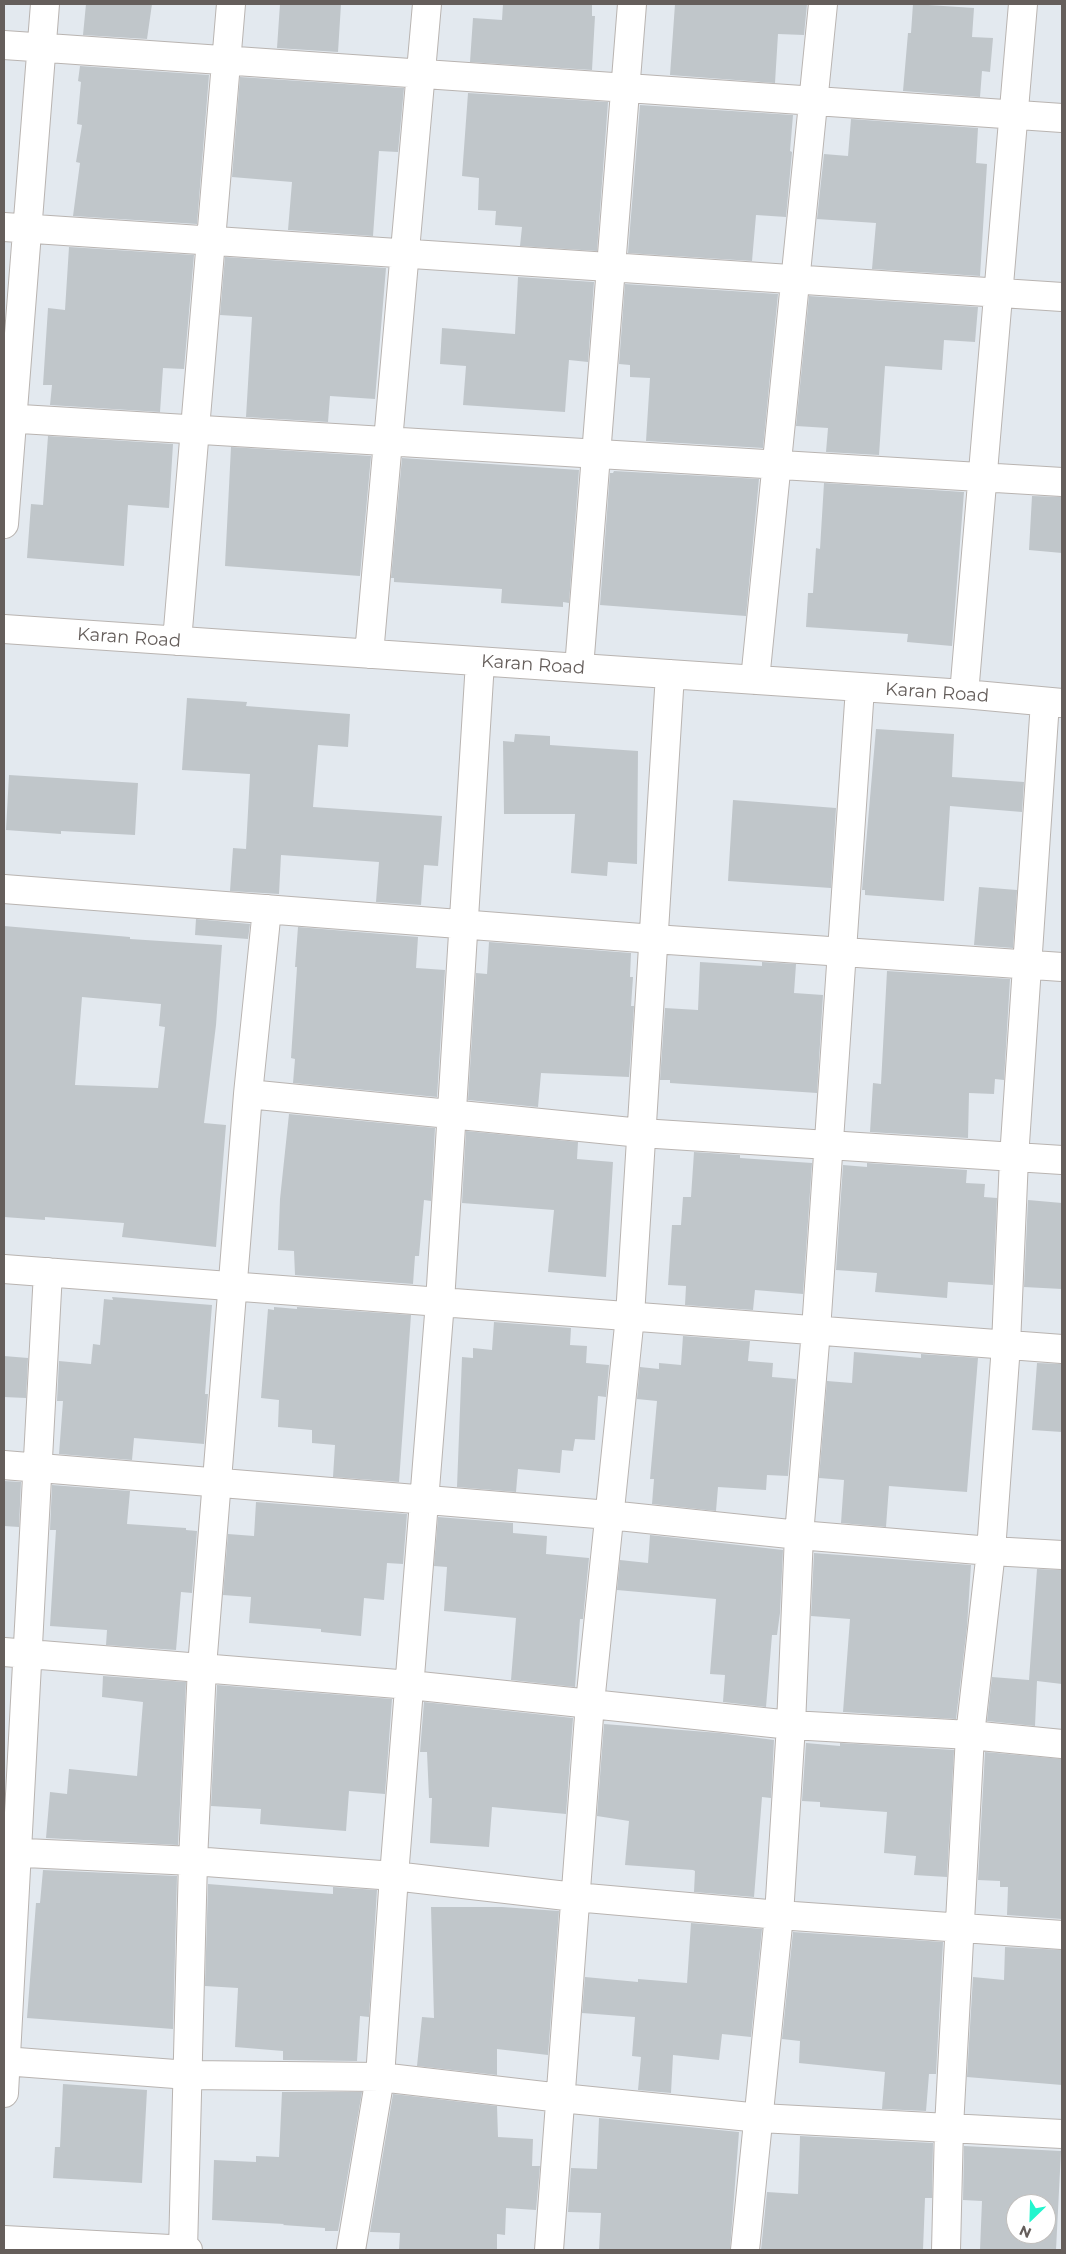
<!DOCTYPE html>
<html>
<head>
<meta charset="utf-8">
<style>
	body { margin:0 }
	#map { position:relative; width:1066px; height:2254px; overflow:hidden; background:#e3e9ef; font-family:Montserrat,sans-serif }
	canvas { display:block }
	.frame { position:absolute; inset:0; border:5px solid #655e5b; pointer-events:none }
	.north { position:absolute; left:1006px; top:2194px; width:50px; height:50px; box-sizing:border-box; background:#fff; border:1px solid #c1bfbd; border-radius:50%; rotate:204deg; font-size:14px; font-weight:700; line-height:20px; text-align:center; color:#655e5b }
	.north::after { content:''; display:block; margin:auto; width:18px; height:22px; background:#23f5cd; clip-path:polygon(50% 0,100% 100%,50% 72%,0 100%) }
</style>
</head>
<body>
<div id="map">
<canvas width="1066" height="2254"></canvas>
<div class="frame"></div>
<div class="north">N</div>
</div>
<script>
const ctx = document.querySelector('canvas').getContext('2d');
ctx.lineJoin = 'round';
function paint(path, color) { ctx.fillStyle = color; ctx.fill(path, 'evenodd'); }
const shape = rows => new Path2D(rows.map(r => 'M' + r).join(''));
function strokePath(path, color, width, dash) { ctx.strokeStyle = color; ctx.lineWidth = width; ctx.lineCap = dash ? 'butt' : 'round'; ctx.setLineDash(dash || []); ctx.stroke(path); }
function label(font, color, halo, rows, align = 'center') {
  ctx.font = font + ' Montserrat,sans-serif'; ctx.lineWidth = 4; ctx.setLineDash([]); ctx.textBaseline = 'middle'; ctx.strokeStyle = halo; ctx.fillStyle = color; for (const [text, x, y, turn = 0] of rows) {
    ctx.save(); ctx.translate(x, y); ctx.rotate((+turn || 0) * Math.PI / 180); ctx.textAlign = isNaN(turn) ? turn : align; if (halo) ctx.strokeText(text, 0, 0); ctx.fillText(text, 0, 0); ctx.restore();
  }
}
paint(shape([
	[86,4,152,4,147,39,83,35],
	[280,4,341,4,338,52,277,48],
	[503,4,592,4,592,16,595,16,592,70,470,62,473,18,502,20],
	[675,4,807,4,804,35,778,34,775,83,670,75],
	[913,4,974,8,972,37,993,38,990,72,982,71,980,97,903,91,908,33,911,33],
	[80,66,209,75,197,224,73,216,80,163,76,162,82,125,77,124,81,82,78,81],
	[240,77,404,88,398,152,379,151,373,236,288,230,292,182,232,177],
	[468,93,608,102,597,251,520,246,522,227,495,225,496,211,478,210,479,178,462,176],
	[640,105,793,115,790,151,792,152,786,217,756,215,752,261,628,253],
	[851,119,978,128,976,163,987,164,980,276,872,269,876,223,817,219,824,154,848,156],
	[69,247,194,255,184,369,163,368,160,412,50,405,52,385,43,385,48,308,65,310],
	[225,257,386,268,375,399,330,396,328,422,246,417,252,317,220,315],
	[518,277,594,282,588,362,569,360,565,412,463,405,466,366,440,364,442,328,515,334],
	[625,284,778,294,763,448,646,441,650,378,630,377,630,365,619,364],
	[809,296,978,307,975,342,944,340,942,370,885,366,879,455,826,452,828,428,796,426],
	[48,436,173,444,169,508,128,505,124,566,27,558,31,504,43,505],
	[231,447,371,456,360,576,225,566],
	[402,458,579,470,569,603,563,602,563,607,501,603,502,589,394,582,394,578,391,578],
	[614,471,759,479,746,616,600,605,610,473,613,473],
	[824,483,964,492,952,646,907,642,908,634,806,627,808,593,813,593,816,548,820,549],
	[1032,496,1062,497,1062,553,1029,550],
	[187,698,247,702,246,706,350,714,348,747,318,745,313,807,442,816,438,866,424,865,421,905,376,902,379,862,281,855,279,894,230,891,233,848,246,849,250,774,182,770],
	[876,729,954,734,952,777,1024,782,1022,812,950,806,944,901,865,895,865,890,862,890],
	[515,734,550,736,550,745,638,751,637,864,608,862,607,876,571,873,575,814,504,814,503,741,514,742],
	[9,775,138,783,135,835,61,831,61,834,6,830],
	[733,800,836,808,831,888,728,881],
	[979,887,1017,890,1013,948,974,945],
	[196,919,250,924,248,939,195,935],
	[4,926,130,937,130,939,222,945,216,1025,204,1123,226,1125,216,1247,122,1237,124,1223,45,1217,45,1220,4,1217],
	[82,997,161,1004,159,1026,165,1027,158,1088,75,1085],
	[298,927,418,937,416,968,445,970,437,1097,293,1083,295,1059,291,1058,297,967,295,967],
	[489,942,631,953,630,977,633,977,631,1006,634,1006,629,1077,541,1073,538,1107,468,1100,476,973,487,974],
	[700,962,762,966,762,962,796,964,794,993,823,995,817,1093,670,1083,670,1080,660,1080,665,1008,698,1010],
	[887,971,1010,979,1004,1080,995,1079,994,1094,969,1093,968,1138,870,1132,873,1083,881,1084],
	[289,1114,435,1128,431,1201,424,1200,419,1256,415,1256,413,1284,295,1275,294,1251,278,1250,280,1199],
	[466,1131,578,1142,577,1159,613,1162,606,1277,548,1272,554,1210,462,1203],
	[694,1152,740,1155,740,1158,812,1163,803,1294,755,1290,753,1310,685,1305,686,1286,668,1285,672,1225,681,1225,683,1197,691,1197],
	[867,1163,967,1170,966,1183,985,1184,984,1197,997,1198,993,1285,948,1282,947,1298,875,1292,877,1273,836,1270,843,1165,867,1167],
	[1028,1200,1062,1203,1062,1289,1024,1287],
	[112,1297,212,1305,205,1394,208,1394,204,1444,134,1438,132,1460,59,1454,63,1401,57,1401,59,1361,91,1364,93,1344,100,1345,104,1299,113,1300],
	[274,1307,297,1309,297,1307,411,1315,399,1482,333,1477,335,1445,312,1443,312,1430,278,1427,279,1400,261,1398,268,1309,274,1310],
	[494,1322,571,1328,570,1345,587,1346,586,1363,609,1365,606,1397,598,1396,595,1440,575,1439,573,1451,562,1450,560,1473,518,1469,516,1492,457,1487,462,1357,473,1358,473,1348,492,1350],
	[683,1336,750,1341,748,1361,773,1363,772,1377,796,1379,788,1476,767,1475,766,1490,718,1487,716,1511,652,1504,654,1479,650,1479,657,1401,637,1399,640,1367,659,1369,659,1363,681,1365],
	[854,1352,921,1358,921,1354,978,1358,967,1492,889,1486,886,1527,841,1523,844,1480,819,1478,827,1381,852,1383],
	[4,1356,28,1358,26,1398,4,1397],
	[1037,1363,1062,1364,1062,1432,1032,1430],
	[4,1481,21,1482,19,1527,4,1526],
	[52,1485,130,1491,127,1524,186,1528,186,1530,197,1531,192,1593,181,1592,176,1650,106,1645,107,1630,50,1626,56,1530,50,1530],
	[256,1502,407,1514,403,1564,387,1563,384,1600,364,1598,361,1636,321,1632,321,1629,249,1623,251,1597,223,1595,228,1534,254,1536],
	[438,1517,513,1523,513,1533,547,1536,546,1554,589,1558,583,1619,580,1619,575,1687,511,1680,516,1618,444,1611,447,1567,434,1566],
	[650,1535,783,1550,780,1613,777,1635,772,1635,766,1707,723,1702,725,1675,710,1674,716,1599,617,1590,620,1560,648,1563],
	[814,1553,971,1565,967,1627,956,1719,843,1712,850,1619,811,1616],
	[1037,1569,1062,1570,1062,1684,1037,1681,1035,1726,987,1721,992,1677,1029,1680],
	[103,1676,186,1682,178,1845,46,1838,50,1792,67,1794,69,1769,137,1776,143,1702,102,1697],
	[217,1685,392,1699,385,1794,349,1791,346,1831,260,1824,261,1809,211,1806],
	[424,1702,573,1718,566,1814,492,1807,489,1847,430,1843,432,1798,429,1798,427,1752,420,1752],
	[604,1724,720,1733,774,1740,771,1798,762,1797,754,1897,694,1892,695,1871,693,1870,625,1865,629,1821,597,1816],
	[806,1743,840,1746,840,1743,954,1750,947,1877,914,1875,916,1856,884,1853,887,1812,820,1807,820,1802,802,1801],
	[985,1752,1062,1759,1062,1919,1007,1915,1008,1887,1000,1887,1000,1881,978,1880],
	[43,1870,177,1876,173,2029,27,2018,36,1903,40,1903],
	[208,1884,333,1894,333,1887,377,1890,369,2017,360,2016,357,2061,283,2060,283,2051,235,2047,238,1988,205,1986],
	[431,1907,502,1907,559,1911,548,2055,497,2049,497,2075,417,2066,422,2017,434,2018],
	[691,1923,762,1929,751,2037,722,2034,719,2060,673,2055,671,2093,638,2090,641,2057,632,2056,635,2017,582,2013,585,1977,638,1982,638,1979,687,1983],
	[793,1932,943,1942,936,2074,929,2074,926,2111,882,2109,885,2072,799,2063,800,2041,782,2039],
	[1005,1947,1062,1950,1062,2085,967,2077,973,1977,1004,1980],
	[63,2084,147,2090,142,2183,53,2178,55,2147,60,2147],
	[282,2092,362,2092,338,2231,325,2231,325,2228,283,2225,284,2224,212,2220,214,2160,256,2162,256,2156,279,2157],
	[393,2094,497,2106,498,2137,533,2139,532,2166,540,2166,536,2210,506,2208,505,2235,497,2234,497,2250,399,2250,400,2233,370,2232],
	[599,2118,739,2132,730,2250,599,2250,601,2213,568,2212,571,2168,597,2169],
	[800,2136,933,2143,932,2198,925,2198,923,2250,761,2250,767,2192,798,2194],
	[964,2146,1061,2151,1056,2250,980,2250,982,2201,963,2200],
	[1016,2204,1046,2204,1046,2234,1016,2234]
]), '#c0c6ca');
const minor = shape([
	[4,45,1062,118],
	[4,227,1062,297],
	[4,418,1062,482],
	[4,524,45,4],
	[4,629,964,694,1062,703],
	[177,641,231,4],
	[369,654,427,4],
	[579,668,632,4],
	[755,680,823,4],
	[964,694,1023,4],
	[4,889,654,939,1062,967],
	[248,1094,641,1133,1062,1160],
	[4,1269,1062,1349],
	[4,1465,609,1515,799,1535,991,1551,1062,1555],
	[4,1652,410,1685,791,1725,970,1735,1062,1744],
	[4,1852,193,1861,394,1876,575,1897,779,1915,1062,1935],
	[4,2061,188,2075,380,2077,561,2098,760,2118,1062,2134],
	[4,2093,48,1272],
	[4,2240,188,2250],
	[183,2250,193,1861,202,1667,248,1094,267,909],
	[351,2250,380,2077,394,1876,440,1302,480,662],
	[549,2250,590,1703,630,1316,670,674],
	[745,2250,779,1915,791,1725,799,1535,816,1330,860,688],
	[946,2250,949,2127,970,1735,991,1551,1006,1345,1014,1158,1045,702]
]);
strokePath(minor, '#b9b4b1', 30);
strokePath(minor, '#fff', 28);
label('18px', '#655e5b', '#fff', [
	["Karan Road",129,638,4],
	["Karan Road",533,665,4],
	["Karan Road",937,693,4]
]);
</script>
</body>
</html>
